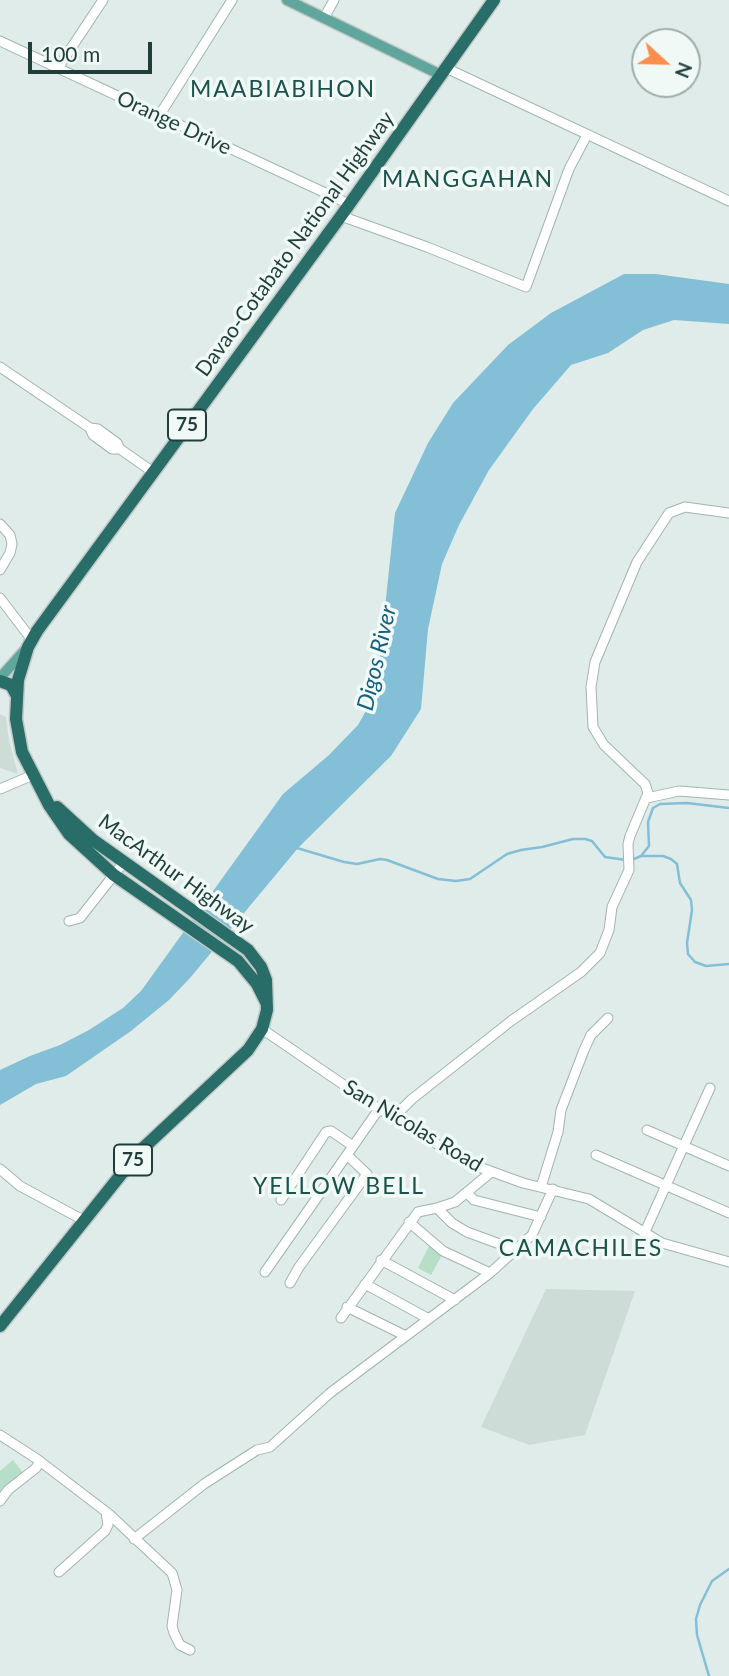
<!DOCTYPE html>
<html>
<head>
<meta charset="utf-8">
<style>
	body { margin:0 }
	#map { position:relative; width:729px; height:1676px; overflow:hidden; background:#e0ece9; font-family:Lato,sans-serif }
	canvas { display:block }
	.north { position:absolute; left:631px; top:28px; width:70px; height:70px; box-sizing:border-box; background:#f1f9f6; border:2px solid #9daeab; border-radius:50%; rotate:112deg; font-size:19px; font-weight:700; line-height:28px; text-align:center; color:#1f3e3a }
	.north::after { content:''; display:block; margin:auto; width:24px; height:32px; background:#fd8f4e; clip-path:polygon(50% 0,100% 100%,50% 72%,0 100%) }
	.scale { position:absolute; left:28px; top:42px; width:124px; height:32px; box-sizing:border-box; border:4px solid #1f3e3a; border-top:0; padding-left:9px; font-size:21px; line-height:24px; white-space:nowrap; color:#1f3e3a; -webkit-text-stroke:5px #f1f9f6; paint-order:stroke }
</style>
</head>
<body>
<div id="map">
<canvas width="729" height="1676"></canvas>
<div class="north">N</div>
<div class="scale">100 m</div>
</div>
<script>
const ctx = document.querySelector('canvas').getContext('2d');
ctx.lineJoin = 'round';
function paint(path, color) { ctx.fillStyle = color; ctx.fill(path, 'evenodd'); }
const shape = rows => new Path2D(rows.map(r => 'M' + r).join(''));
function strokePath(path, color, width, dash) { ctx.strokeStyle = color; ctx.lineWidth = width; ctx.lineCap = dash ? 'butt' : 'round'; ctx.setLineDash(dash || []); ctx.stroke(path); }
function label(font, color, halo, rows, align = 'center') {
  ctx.font = font + ' Lato,sans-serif'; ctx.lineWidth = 7; ctx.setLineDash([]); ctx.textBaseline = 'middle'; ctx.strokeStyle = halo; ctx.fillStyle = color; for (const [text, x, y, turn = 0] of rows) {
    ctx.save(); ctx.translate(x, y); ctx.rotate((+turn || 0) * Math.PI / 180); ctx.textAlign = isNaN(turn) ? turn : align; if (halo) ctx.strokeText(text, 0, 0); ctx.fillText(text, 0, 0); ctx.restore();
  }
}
paint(shape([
	[0,714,6,717,9,741,18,774,0,768],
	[546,1289,635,1291,585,1435,529,1445,481,1427]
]), '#cedcd8');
paint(shape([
	[429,1246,443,1253,431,1275,418,1268],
	[13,1460,24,1474,0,1494,0,1471]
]), '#b7dfc7');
paint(shape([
	[624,274,656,274,729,284,729,324,674,320,643,330,608,353,571,365,533,409,489,470,459,525,442,564,428,629,421,709,391,756,298,848,190,978,169,1000,131,1031,66,1076,36,1084,0,1105,0,1070,30,1056,60,1045,89,1030,123,1008,141,991,283,794,329,755,358,725,372,700,378,674,395,513,428,443,453,403,508,345,551,313]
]), '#83bfd6');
strokePath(shape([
	[297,848,344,862,357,864,380,859,387,860,438,879,456,881,470,879,507,854,521,850,542,847,573,839,585,839,592,841,605,857,626,860],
	[641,856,663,856,671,859,677,864,680,883,691,900,692,910,687,943,688,954,695,962,706,966,729,964],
	[634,859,641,856,649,846,648,822,653,808,660,804,687,803,729,808],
	[709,1676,697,1635,696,1619,700,1605,712,1581,729,1569]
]), '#83bfd6', 2.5);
const minor = shape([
	[324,18,334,0],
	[0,41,349,204],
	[58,68,103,0],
	[446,68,729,201],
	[159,116,232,0],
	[341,216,427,247,526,287,569,169,587,135],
	[0,367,90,428,98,429,117,443,120,449,153,472],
	[90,428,93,435,112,449,120,449],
	[0,524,10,535,12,544,10,553,0,570],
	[0,598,32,640],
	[0,789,33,775],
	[647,798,679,791,729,795],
	[69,921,80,918,124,862],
	[262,1029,379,1109,468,1163,523,1183,589,1199,662,1243,729,1262],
	[393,1118,412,1099,511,1021,581,972,600,953,609,930,612,907,629,870,628,844,630,836,648,793,645,784,604,745,593,727,591,687,595,662,637,562,669,513,685,507,729,513],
	[647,1130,729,1166],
	[596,1155,729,1213],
	[0,1169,20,1186,83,1220],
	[541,1187,558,1132,561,1110,584,1050,591,1035,608,1018],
	[467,1193,474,1200,541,1217],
	[281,1200,326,1132,331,1131,353,1146],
	[437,1208,455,1202,490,1173],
	[409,1222,443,1251,490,1273],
	[644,1234,710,1088],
	[381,1260,455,1300],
	[265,1272,379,1109],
	[290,1283,299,1267,367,1174,347,1155],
	[365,1284,429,1319],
	[347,1307,406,1336],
	[341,1318,418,1212,437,1208,452,1223,467,1232,516,1250],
	[0,1435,37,1459,109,1514,172,1573,177,1590,172,1626,174,1633,180,1645,190,1650],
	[0,1501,8,1490,36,1468,40,1461],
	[134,1539,204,1484,257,1450,270,1447,330,1393,490,1273,532,1235,553,1189],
	[59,1572,105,1531,108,1525,106,1512]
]);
const major = shape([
	[287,0,441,75],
	[0,678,26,649]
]);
const highway = shape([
	[0,681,11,685,16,694],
	[266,1002,257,984,238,961,114,875,69,834,49,805,22,752,16,719,18,680,28,647,37,631,341,216,494,0],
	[0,1326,139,1152,248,1050,262,1029,267,1010,266,980,261,967,248,950,93,840,57,807]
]);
strokePath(minor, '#a2b4b1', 11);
strokePath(major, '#c0c9c8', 13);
strokePath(highway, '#c0c9c8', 15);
strokePath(minor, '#fff', 9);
strokePath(major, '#61a69d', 10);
strokePath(highway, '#296d68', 12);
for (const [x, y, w] of [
	[187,425,38],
	[133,1160,38]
]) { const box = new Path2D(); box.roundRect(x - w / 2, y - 15.5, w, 31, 5); ctx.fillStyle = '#f1f9f6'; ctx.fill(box); strokePath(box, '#1f3e3a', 2); }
label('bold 19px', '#1f3e3a', null, [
	["75",187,425],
	["75",133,1160]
]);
label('21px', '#1f3e3a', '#f1f9f6', [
	["Orange Drive",174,123,25],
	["Davao-Cotabato National Highway",295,244,-54],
	["MacArthur Highway",176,874,36],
	["San Nicolas Road",413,1126,31]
]);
ctx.letterSpacing = '2px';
label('23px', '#1a524c', '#f1f9f6', [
	["MAABIABIHON",283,90],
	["MANGGAHAN",468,180],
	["YELLOW BELL",339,1187],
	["CAMACHILES",581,1249]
]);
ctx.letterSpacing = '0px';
label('italic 23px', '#155f7f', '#f1f9f6', [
	["Digos River",377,658,-77]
]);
</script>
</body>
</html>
